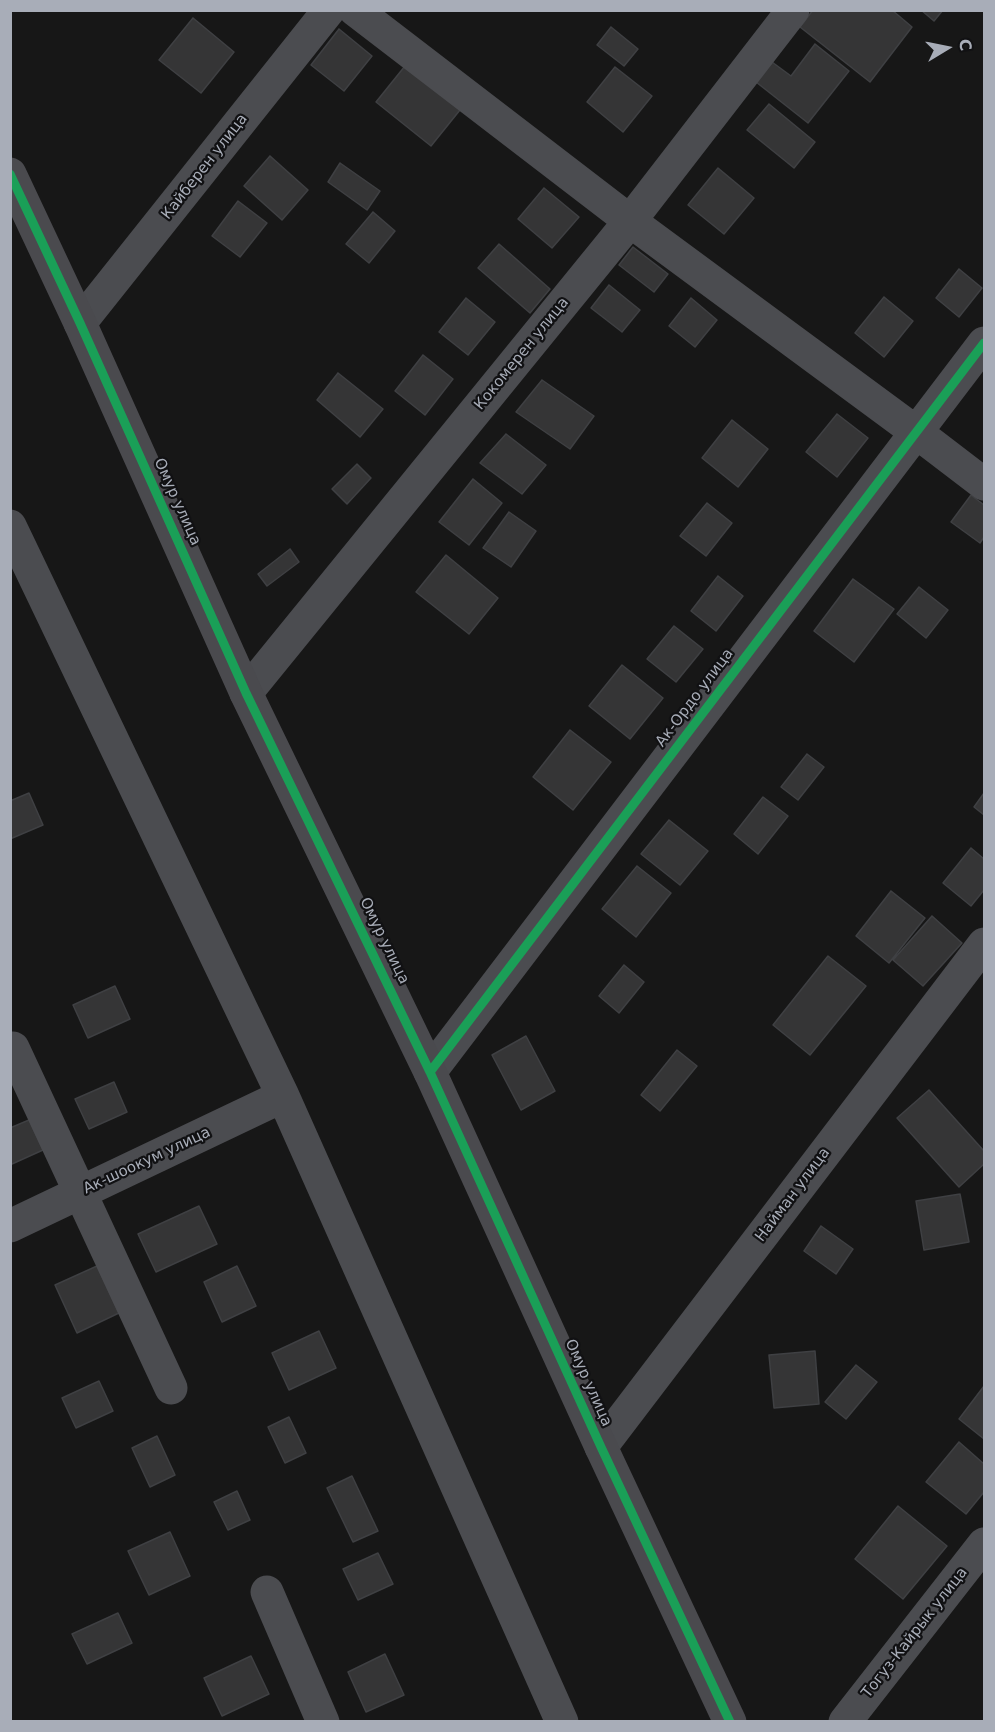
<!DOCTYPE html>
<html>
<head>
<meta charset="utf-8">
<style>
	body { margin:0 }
	#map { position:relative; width:995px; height:1732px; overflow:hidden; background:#171717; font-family:"DejaVu Sans",sans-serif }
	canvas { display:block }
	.frame { position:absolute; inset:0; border:12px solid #a8adb8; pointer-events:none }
	.north { position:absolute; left:917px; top:18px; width:60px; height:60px; -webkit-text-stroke:4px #111113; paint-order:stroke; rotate:80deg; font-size:16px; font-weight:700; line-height:24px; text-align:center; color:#a8adb8 }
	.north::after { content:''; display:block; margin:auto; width:21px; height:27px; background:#a8adb8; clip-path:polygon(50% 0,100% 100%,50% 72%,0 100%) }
</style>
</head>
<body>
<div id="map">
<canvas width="995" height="1732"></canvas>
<div class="frame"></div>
<div class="north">С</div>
</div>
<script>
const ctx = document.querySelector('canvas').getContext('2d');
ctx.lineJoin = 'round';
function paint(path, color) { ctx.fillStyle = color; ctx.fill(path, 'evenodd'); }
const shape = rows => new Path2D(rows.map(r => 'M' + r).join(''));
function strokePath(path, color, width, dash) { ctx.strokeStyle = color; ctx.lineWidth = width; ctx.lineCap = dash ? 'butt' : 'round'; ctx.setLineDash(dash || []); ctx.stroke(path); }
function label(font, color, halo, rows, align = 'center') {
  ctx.font = font + ' "DejaVu Sans",sans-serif'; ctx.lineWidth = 4.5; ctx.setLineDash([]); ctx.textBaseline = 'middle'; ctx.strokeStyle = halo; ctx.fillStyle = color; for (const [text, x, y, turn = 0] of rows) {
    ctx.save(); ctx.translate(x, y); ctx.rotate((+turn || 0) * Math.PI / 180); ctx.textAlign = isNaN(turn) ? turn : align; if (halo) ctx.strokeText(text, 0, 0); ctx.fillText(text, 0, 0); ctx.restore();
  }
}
const building = shape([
	[813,10,892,10,912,27,870,82,800,27,813,10],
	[921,10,943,10,934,21,921,10],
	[193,18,234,52,201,93,159,60,193,18],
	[611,27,638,49,624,66,597,45,611,27],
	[339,29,372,56,344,91,311,65,339,29],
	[815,44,849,71,808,123,756,82,772,62,791,76,815,44],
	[405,66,460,110,431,146,376,102,405,66],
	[615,67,652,96,623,132,587,102,615,67],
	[769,104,815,142,794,168,747,130,769,104],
	[270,156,308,190,282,220,244,186,270,156],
	[340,163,380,191,367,210,328,182,340,163],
	[718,168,754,198,724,234,688,205,718,168],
	[544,188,579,217,552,248,518,219,544,188],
	[238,201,267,223,240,257,212,236,238,201],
	[373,212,395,231,369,263,346,244,373,212],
	[499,244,550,289,530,313,478,268,499,244],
	[633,247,668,274,654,292,619,265,633,247],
	[959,269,982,288,959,317,936,298,959,269],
	[609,285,640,310,622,332,591,308,609,285],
	[884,297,913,321,884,357,855,333,884,297],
	[466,298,495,322,468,355,439,332,466,298],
	[691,298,717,320,695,347,669,326,691,298],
	[423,355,453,379,425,415,395,391,423,355],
	[338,373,383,409,360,437,317,400,338,373],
	[542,380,594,416,570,449,516,412,542,380],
	[837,414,868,438,837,477,806,452,837,414],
	[732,420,768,449,738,487,702,458,732,420],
	[506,434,546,465,522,494,480,463,506,434],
	[357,464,371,478,347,504,332,489,357,464],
	[473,479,502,503,469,545,439,522,473,479],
	[971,495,984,505,984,537,980,543,951,522,971,495],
	[707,503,732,523,706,556,680,536,707,503],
	[509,512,536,531,511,567,483,548,509,512],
	[290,549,299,562,267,586,258,574,290,549],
	[446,555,498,598,469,634,416,592,446,555],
	[718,576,743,596,716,631,691,611,718,576],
	[853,579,894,609,854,662,814,631,853,579],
	[919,587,948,610,926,638,897,614,919,587],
	[674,626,703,649,676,682,647,659,674,626],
	[622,665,663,698,630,739,589,706,622,665],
	[570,730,611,762,573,810,533,777,570,730],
	[807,754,824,767,798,800,781,787,807,754],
	[29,793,43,825,10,839,10,801,29,793],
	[984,793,984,815,974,807,984,793],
	[763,797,788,816,758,854,734,834,763,797],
	[669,820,708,851,680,885,641,854,669,820],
	[971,848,984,859,984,890,971,906,943,883,971,848],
	[637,866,671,893,636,937,602,909,637,866],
	[891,891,925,918,889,963,856,936,891,891],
	[932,916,962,943,923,986,893,960,932,916],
	[828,956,866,986,810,1055,773,1025,828,956],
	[624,965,644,982,619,1013,599,996,624,965],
	[115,986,130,1019,88,1038,73,1005,115,986],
	[526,1036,555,1091,521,1110,492,1055,526,1036],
	[677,1050,697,1066,660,1111,641,1095,677,1050],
	[114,1082,127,1112,89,1129,75,1099,114,1082],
	[929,1090,984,1151,984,1164,959,1187,897,1118,929,1090],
	[29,1120,43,1150,12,1164,10,1160,10,1128,29,1120],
	[960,1194,969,1242,924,1250,916,1201,960,1194],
	[199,1206,217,1244,156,1272,138,1234,199,1206],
	[821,1226,853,1249,836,1274,804,1251,821,1226],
	[97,1266,119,1313,77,1333,55,1285,97,1266],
	[237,1266,256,1306,222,1322,204,1282,237,1266],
	[319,1331,336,1368,289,1390,272,1353,319,1331],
	[815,1351,819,1404,774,1408,769,1355,815,1351],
	[856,1365,877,1382,846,1419,825,1402,856,1365],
	[99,1381,113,1411,76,1428,62,1398,99,1381],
	[984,1386,984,1439,959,1419,984,1386],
	[289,1417,306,1453,285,1463,268,1427,289,1417],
	[157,1436,175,1475,150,1487,132,1448,157,1436],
	[959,1442,984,1464,984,1492,966,1514,926,1482,959,1442],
	[352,1476,378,1531,353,1542,327,1488,352,1476],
	[237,1491,250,1520,228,1530,214,1502,237,1491],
	[898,1506,947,1546,903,1599,855,1559,898,1506],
	[170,1532,190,1576,149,1595,128,1551,170,1532],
	[378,1553,393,1584,358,1600,343,1569,378,1553],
	[118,1613,132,1643,87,1664,72,1634,118,1613],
	[385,1654,404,1695,366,1712,348,1672,385,1654],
	[251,1656,269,1694,222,1716,204,1678,251,1656]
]);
paint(building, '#353536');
strokePath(building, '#3f4043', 1.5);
strokePath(shape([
	[355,10,630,221,916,432,984,484],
	[80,323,329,10],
	[10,526,283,1096,562,1722],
	[246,693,630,221,793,10],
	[13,1048,171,1388],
	[430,1072,984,343],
	[10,1226,283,1096],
	[601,1447,984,944],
	[267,1592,323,1722],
	[845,1722,984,1544]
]), '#4b4c50', 33);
strokePath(shape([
	[10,174,80,323,246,693,430,1072,601,1447,730,1722]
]), '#4a4a4e', 33);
strokePath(shape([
	[10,174,80,323,246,693,430,1072,601,1447,730,1722],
	[430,1072,984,343]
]), '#1a9f57', 9);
label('15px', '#a8adb8', '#111113', [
	["Кайберен улица",205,167,-52],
	["Кокомерен улица",522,354,-51],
	["Омур улица",177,502,66],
	["Ак-Ордо улица",695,698,-53],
	["Омур улица",384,941,64],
	["Ак-шоокум улица",147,1161,-25],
	["Найман улица",793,1195,-53],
	["Омур улица",588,1383,66],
	["Тогуз-Кайрык улица",915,1633,-52]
]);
</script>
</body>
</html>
